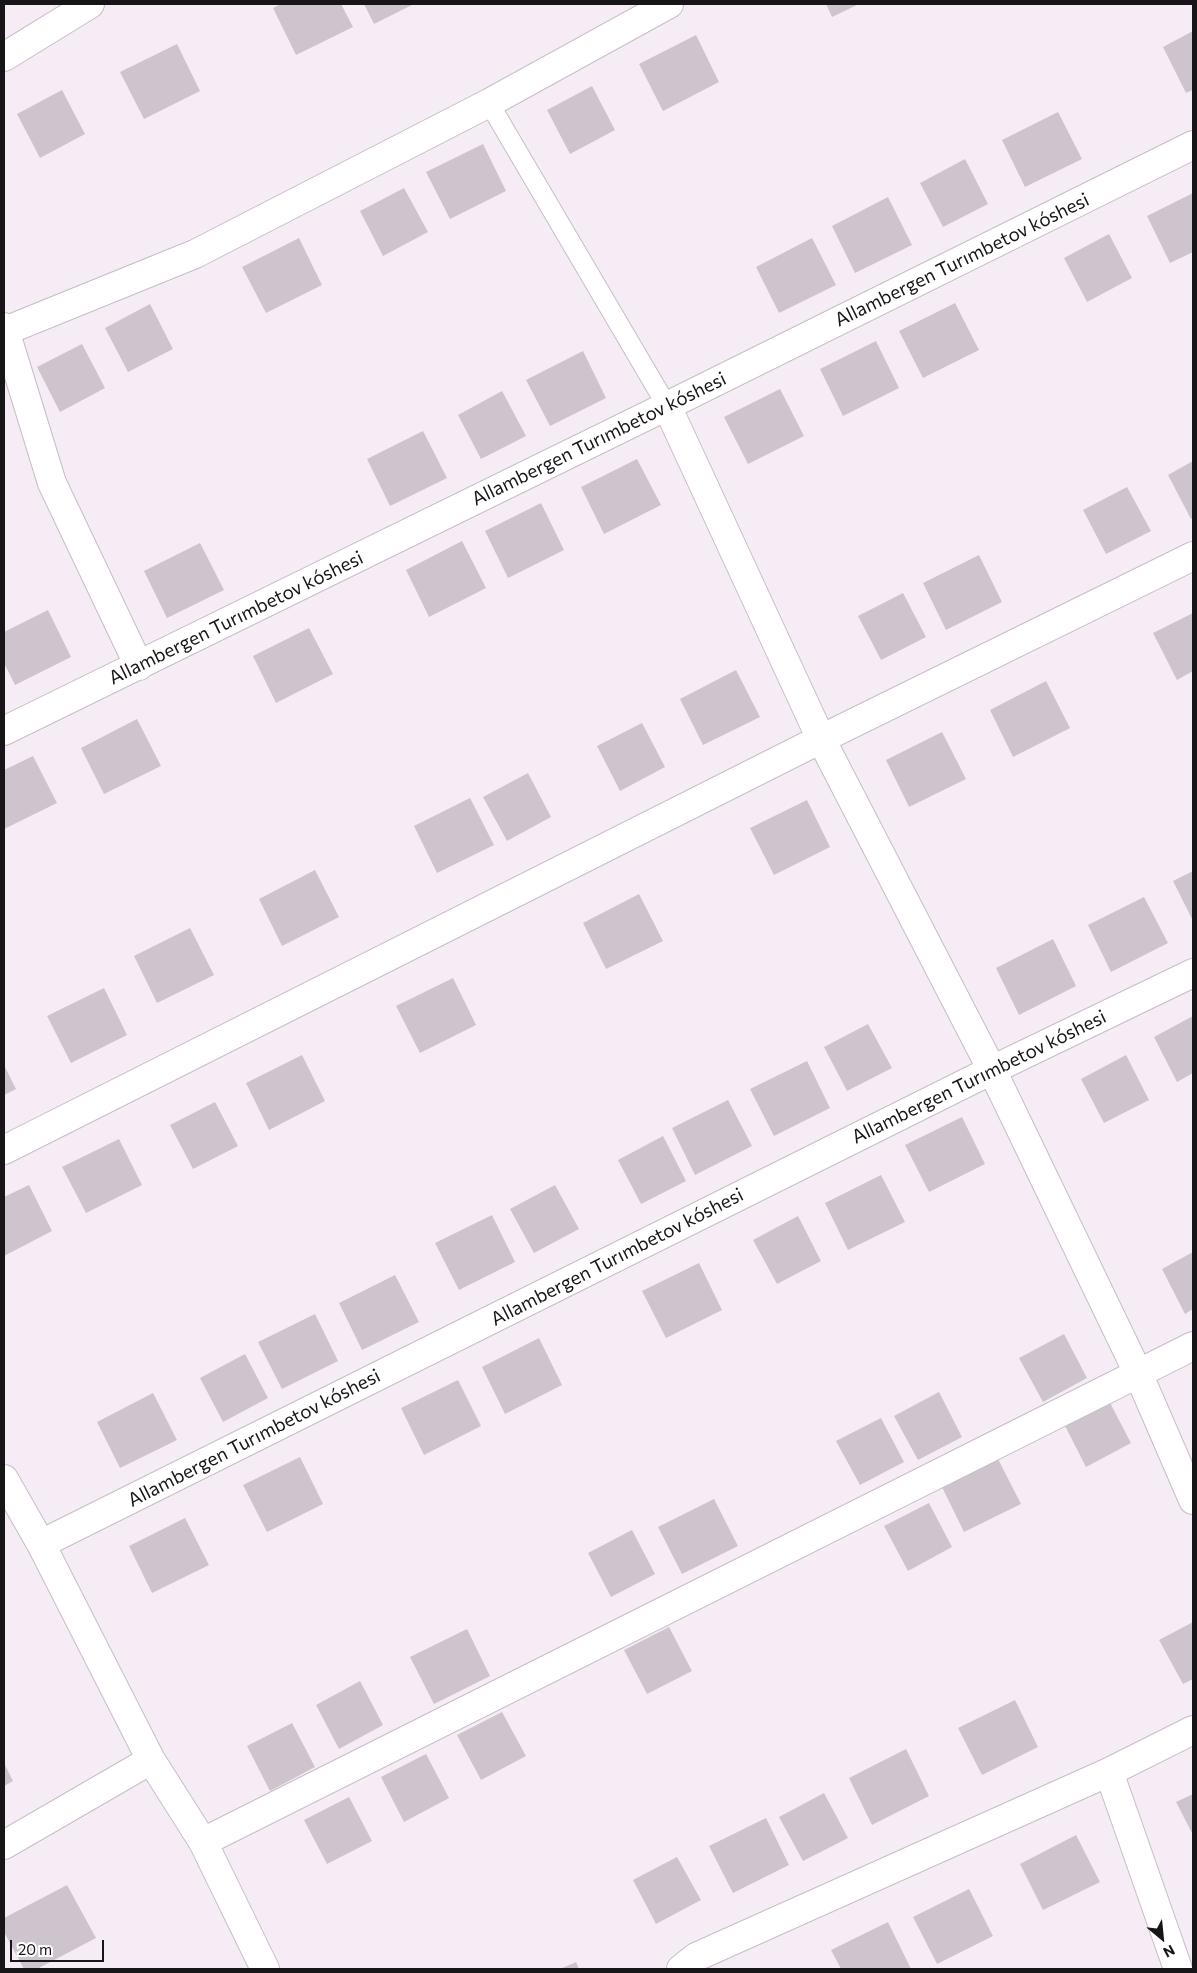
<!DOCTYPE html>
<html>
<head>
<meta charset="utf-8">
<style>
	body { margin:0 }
	#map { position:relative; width:1197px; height:1973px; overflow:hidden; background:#f6ecf6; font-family:Commissioner,sans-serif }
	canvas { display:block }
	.frame { position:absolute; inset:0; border:5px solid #181518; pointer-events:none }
	.north { position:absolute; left:1137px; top:1913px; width:50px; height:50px; -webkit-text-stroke:4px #fff; paint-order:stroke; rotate:152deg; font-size:14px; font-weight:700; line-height:20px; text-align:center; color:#181518 }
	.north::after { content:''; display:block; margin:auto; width:18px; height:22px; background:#181518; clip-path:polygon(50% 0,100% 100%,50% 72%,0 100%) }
	.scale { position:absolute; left:10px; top:1940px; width:94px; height:22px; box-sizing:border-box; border:2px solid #181518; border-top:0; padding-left:6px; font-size:15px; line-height:18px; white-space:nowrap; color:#181518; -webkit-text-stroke:4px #fff; paint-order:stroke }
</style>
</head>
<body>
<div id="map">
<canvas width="1197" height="1973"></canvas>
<div class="frame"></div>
<div class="north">N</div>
<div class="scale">20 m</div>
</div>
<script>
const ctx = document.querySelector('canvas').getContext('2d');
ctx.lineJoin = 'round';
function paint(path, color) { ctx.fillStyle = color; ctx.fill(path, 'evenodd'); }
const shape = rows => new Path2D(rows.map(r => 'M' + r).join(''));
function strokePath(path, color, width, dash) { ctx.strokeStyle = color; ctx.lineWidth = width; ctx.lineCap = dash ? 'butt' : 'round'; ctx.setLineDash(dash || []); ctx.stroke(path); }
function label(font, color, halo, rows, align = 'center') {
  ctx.font = font + ' Commissioner,sans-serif'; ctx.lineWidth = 5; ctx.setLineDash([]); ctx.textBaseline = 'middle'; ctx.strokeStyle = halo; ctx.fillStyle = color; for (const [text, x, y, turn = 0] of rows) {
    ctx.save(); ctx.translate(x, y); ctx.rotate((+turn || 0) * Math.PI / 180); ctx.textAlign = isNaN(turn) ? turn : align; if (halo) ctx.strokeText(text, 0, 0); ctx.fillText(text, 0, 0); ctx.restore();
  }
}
paint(shape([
	[281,4,341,4,353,27,296,55,273,8],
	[364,4,414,4,374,24],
	[826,4,859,4,832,17],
	[1193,31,1193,90,1186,93,1163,47],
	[696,35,719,82,663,111,639,64],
	[177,44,200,91,144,119,120,72],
	[592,86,615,130,570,154,547,110],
	[62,90,85,134,40,158,17,114],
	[1058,112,1082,159,1025,187,1002,140],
	[483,144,506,191,450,219,426,172],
	[965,159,988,204,943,227,920,183],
	[404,188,428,232,383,256,360,211],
	[1193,193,1193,252,1170,263,1147,216],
	[888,197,912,245,855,273,832,226],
	[1109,234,1132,278,1087,302,1064,258],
	[299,238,322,285,266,313,242,267],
	[812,238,836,285,779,313,756,267],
	[955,303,979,350,923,378,899,331],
	[150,304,173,349,128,372,105,328],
	[876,341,899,388,843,416,820,369],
	[82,344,105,388,60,412,37,367],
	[583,351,606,398,550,426,526,380],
	[780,389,804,436,748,464,724,417],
	[502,391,526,436,481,459,458,415],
	[423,431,447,478,390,506,367,459],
	[637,459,661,505,604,534,581,487],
	[1193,461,1193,518,1191,519,1168,475],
	[1127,487,1151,531,1106,554,1083,510],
	[541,503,564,550,508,578,485,531],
	[462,541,486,588,429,617,406,570],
	[200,543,224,590,167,618,144,571],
	[979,555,1002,602,946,630,923,583],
	[903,593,926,637,881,660,858,616],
	[48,610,71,657,15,685,4,663,4,632],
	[1193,613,1193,671,1177,680,1153,633],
	[309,628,333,674,276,703,253,656],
	[736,670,760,717,703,745,680,699],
	[1046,681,1070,728,1013,757,990,710],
	[137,719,161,766,104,794,81,748],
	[642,723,665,767,620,791,597,746],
	[942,732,966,779,909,807,886,760],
	[33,756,57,803,4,829,4,770],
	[528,773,551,817,507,841,483,797],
	[470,798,494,845,437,873,414,826],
	[807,800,830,847,774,875,750,828],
	[315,870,339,917,282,946,259,899],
	[1193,871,1193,921,1173,881],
	[639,894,663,941,606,969,583,923],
	[1144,897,1168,943,1111,972,1088,925],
	[190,928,214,975,157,1003,134,956],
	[1053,939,1076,986,1019,1015,996,968],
	[453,978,476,1025,420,1053,396,1006],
	[104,988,127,1035,71,1063,47,1016],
	[1193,1016,1193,1073,1177,1082,1154,1037],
	[868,1024,892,1068,847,1091,824,1047],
	[302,1055,325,1101,269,1130,246,1083],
	[1126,1055,1149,1100,1104,1123,1081,1079],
	[807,1061,830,1108,774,1136,750,1089],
	[4,1065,16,1089,4,1095],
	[728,1100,752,1146,695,1175,672,1128],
	[215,1102,238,1146,193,1169,170,1125],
	[962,1117,985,1164,929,1192,905,1145],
	[663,1136,686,1181,641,1204,618,1160],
	[119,1139,142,1185,86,1213,62,1167],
	[881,1175,905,1222,848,1250,825,1203],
	[29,1185,52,1231,4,1256,4,1197],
	[555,1185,579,1229,534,1253,510,1209],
	[492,1215,515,1262,459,1290,435,1243],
	[798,1216,821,1261,777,1284,753,1240],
	[1193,1252,1193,1309,1185,1314,1162,1269],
	[699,1263,722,1310,666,1338,642,1291],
	[395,1275,419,1322,362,1350,339,1303],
	[315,1314,338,1361,282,1389,258,1342],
	[1064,1334,1087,1378,1043,1402,1019,1358],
	[539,1338,562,1385,505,1414,482,1367],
	[245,1354,268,1398,223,1422,200,1378],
	[458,1380,481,1426,424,1455,401,1408],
	[939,1392,962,1437,918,1460,894,1416],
	[153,1393,177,1440,120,1468,97,1422],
	[1108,1399,1131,1443,1086,1467,1063,1422],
	[881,1418,904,1462,860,1485,836,1441],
	[300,1457,323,1504,267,1532,243,1485],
	[997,1457,1021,1504,964,1532,941,1485],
	[714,1499,738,1546,682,1574,658,1527],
	[929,1503,952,1547,908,1571,884,1526],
	[185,1518,209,1565,152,1593,129,1546],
	[632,1530,655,1574,611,1597,588,1553],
	[1193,1622,1193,1679,1183,1684,1159,1640],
	[669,1627,692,1671,647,1694,624,1650],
	[467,1629,490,1676,434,1704,410,1657],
	[360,1681,383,1725,339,1749,316,1705],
	[1015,1700,1038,1747,982,1775,958,1728],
	[502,1712,526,1756,481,1780,457,1735],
	[292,1723,315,1767,270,1791,247,1746],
	[906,1749,929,1796,872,1825,849,1778],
	[426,1754,449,1798,404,1822,381,1777],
	[4,1763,13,1781,4,1786],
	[824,1793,848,1838,803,1861,779,1817],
	[1193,1794,1193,1835,1176,1802],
	[349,1797,372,1841,327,1864,304,1820],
	[766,1818,789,1865,733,1893,709,1846],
	[1076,1835,1100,1882,1043,1910,1020,1864],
	[677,1857,701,1900,656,1924,633,1880],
	[67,1885,96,1938,37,1969,24,1969,4,1932,4,1918],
	[969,1889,993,1936,937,1964,913,1917],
	[888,1922,911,1969,841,1969,831,1950],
	[576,1962,579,1969,560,1969]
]), '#cec4ce');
const service = shape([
	[489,103,667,406]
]);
const minor = shape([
	[4,57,90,4],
	[4,327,52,483,139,666],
	[5,331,195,254,489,103,669,4],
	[667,406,821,739,992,1070,1138,1373,1193,1500],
	[4,731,667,406,1193,145],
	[4,1150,821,739,1193,556],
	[4,1479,41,1544,151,1760,203,1842,265,1969],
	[41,1544,992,1070,1193,973],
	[1109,1772,1178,1969],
	[203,1842,1193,1346],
	[4,1845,151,1760],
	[681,1969,696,1957,1109,1772,1193,1730]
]);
strokePath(service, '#c7bdc6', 21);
strokePath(minor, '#c7bdc6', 30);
strokePath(service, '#fff', 19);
strokePath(minor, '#fff', 28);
label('19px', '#181518', '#fff', [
	["Allambergen Turımbetov kóshesi",962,260,-26],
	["Allambergen Turımbetov kóshesi",599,439,-26],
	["Allambergen Turımbetov kóshesi",236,618,-26],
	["Allambergen Turımbetov kóshesi",979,1077,-26],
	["Allambergen Turımbetov kóshesi",617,1257,-27],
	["Allambergen Turımbetov kóshesi",254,1438,-27]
]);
</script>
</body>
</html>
